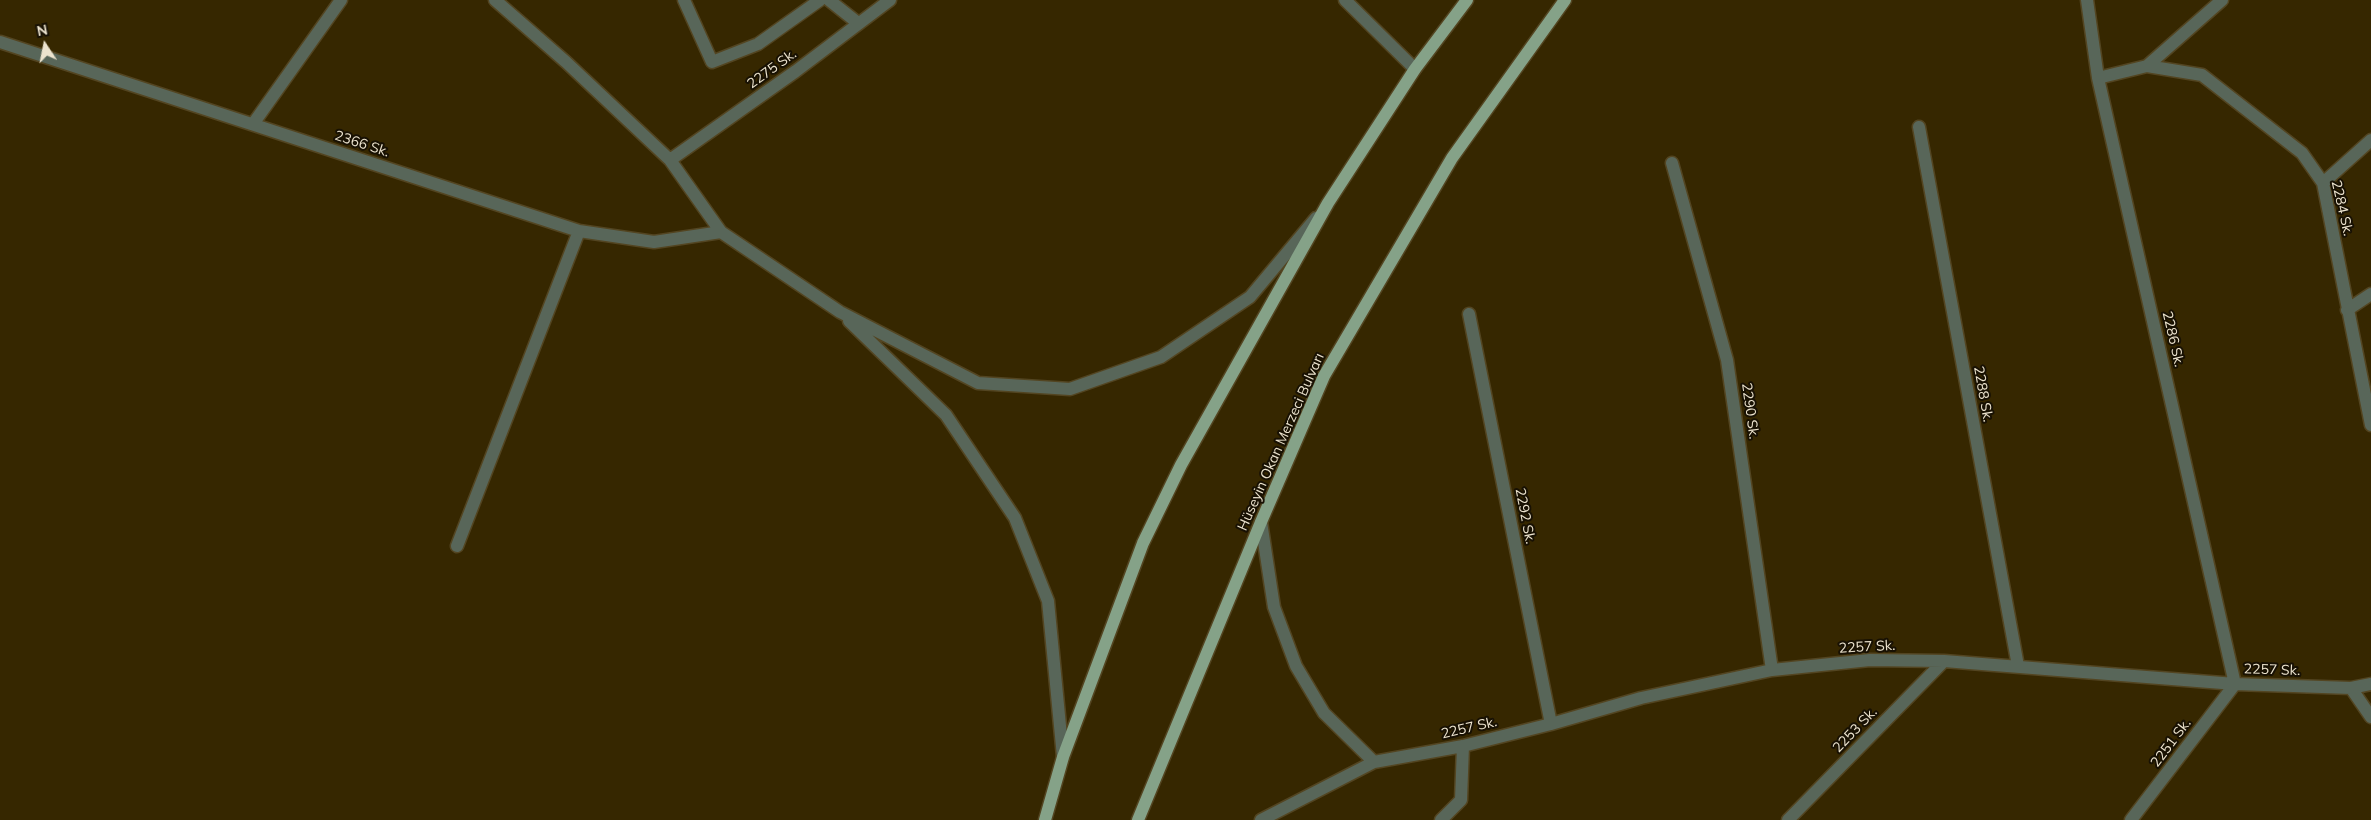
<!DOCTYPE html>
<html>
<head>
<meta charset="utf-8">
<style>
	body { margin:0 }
	#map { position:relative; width:2371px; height:820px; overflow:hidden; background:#362700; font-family:Mulish,sans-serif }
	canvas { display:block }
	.north { position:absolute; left:20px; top:20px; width:50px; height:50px; -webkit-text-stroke:4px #181103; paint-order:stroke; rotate:349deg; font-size:14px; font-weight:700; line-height:20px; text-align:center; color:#ece3ce }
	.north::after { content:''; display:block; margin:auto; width:18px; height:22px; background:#ece3ce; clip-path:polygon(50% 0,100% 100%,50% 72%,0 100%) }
</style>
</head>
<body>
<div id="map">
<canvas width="2371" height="820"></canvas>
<div class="north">N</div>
</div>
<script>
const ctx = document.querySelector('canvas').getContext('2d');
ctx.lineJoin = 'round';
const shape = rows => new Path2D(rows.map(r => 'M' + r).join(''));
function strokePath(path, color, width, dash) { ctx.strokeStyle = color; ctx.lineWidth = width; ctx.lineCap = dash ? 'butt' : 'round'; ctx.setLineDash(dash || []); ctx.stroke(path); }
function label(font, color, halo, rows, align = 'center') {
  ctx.font = font + ' Mulish,sans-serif'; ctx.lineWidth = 4; ctx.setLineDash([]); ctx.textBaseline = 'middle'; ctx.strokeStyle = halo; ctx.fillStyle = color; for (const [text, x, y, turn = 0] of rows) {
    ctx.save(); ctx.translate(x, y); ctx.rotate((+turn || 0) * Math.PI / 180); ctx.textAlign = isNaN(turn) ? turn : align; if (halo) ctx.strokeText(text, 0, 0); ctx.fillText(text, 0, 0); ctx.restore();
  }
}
const street = shape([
	[495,0,566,62,670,160,721,232,840,312,978,383,1070,389,1161,357,1250,297,1316,218],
	[684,0,712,62,758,44,820,0],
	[829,0,858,23],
	[1345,0,1415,69],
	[2087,0,2098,78,2235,684],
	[0,42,579,231,654,242,721,232],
	[2147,66,2202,75,2302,153,2323,183,2371,425],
	[2098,78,2147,66,2222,0],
	[253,124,341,0],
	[1919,127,2018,666],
	[670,160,796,71,890,0],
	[1672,163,1727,360,1772,670],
	[2323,183,2371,140],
	[2347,310,2371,294],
	[1469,314,1551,724],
	[849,321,946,415,1015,518,1048,601,1063,757],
	[1261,522,1274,607,1296,666,1324,713,1374,762],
	[457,546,579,231],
	[2351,688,2371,717],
	[1261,820,1374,762,1463,746,1551,724,1641,698,1772,670,1870,660,1944,661,2235,684,2351,688,2371,684],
	[1441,820,1461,800,1463,746],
	[1788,820,1944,661],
	[2131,820,2235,684]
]);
const primary = shape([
	[1045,820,1063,757,1143,543,1181,465,1328,203,1415,69,1467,0],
	[1138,820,1261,522,1324,376,1452,158,1565,0]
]);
strokePath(street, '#534521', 15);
strokePath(primary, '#534521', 15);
strokePath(street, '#586659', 12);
strokePath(primary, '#85a288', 12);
label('14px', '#ece3ce', '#181103', [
	["2275 Sk.",772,69,-36],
	["2366 Sk.",362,144,18],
	["2284 Sk.",2342,208,77],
	["2286 Sk.",2173,339,77],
	["2288 Sk.",1983,394,80],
	["2290 Sk.",1750,411,82],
	["Hüseyin Okan Merzeci Bulvarı",1281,442,-66],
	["2292 Sk.",1525,516,79],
	["2257 Sk.",1867,647,-3],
	["2257 Sk.",2272,670,2],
	["2257 Sk.",1469,728,-13],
	["2253 Sk.",1855,730,-46],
	["2251 Sk.",2171,743,-53]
]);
</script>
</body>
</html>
